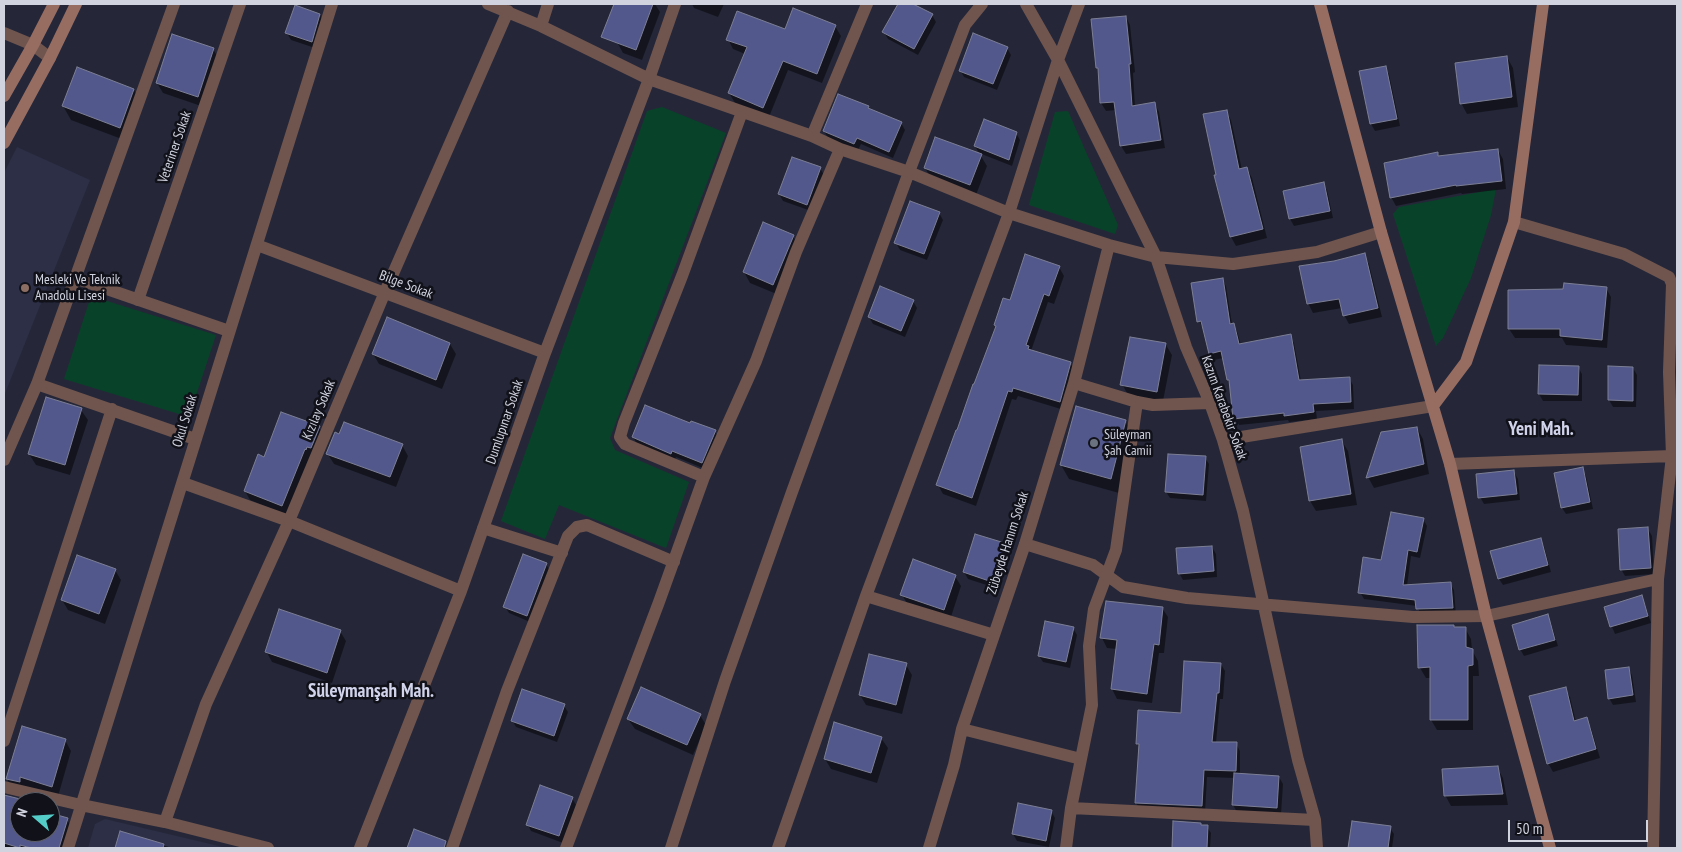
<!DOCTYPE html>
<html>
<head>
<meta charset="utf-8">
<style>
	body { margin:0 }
	#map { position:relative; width:1681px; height:852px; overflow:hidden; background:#252739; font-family:"PT Sans Narrow",sans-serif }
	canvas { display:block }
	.frame { position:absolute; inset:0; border:5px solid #d1d3df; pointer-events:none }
	.north { position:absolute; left:10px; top:792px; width:50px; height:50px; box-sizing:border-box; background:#101119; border:1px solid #5d5f68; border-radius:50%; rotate:289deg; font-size:14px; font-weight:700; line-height:20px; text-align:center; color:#d1d3df }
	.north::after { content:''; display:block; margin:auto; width:18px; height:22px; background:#54cdc8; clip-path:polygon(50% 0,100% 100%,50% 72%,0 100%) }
	.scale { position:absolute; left:1508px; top:820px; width:140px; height:22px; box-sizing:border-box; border:2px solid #d1d3df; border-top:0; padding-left:6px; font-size:15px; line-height:18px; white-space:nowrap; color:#d1d3df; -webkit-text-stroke:4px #101119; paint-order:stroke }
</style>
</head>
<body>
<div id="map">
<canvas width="1681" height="852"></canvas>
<div class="frame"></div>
<div class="north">N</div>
<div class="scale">50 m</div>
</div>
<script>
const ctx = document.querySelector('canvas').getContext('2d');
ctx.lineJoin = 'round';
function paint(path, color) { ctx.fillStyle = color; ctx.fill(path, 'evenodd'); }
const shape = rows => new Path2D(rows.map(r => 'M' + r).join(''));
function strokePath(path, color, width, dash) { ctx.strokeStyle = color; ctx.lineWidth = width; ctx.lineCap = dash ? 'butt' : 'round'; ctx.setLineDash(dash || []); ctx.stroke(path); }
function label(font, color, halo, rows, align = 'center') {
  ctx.font = font + ' "PT Sans Narrow",sans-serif'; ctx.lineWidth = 5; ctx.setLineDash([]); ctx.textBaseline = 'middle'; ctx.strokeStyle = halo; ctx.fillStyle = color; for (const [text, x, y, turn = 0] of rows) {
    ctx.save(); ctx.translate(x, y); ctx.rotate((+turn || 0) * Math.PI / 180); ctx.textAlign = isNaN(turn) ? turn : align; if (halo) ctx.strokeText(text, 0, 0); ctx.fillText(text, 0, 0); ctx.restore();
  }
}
paint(shape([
	[17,147,90,180,4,396,4,173],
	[105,819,227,848,88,848,95,824]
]), '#2d2f46');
paint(shape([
	[662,107,726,133,610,438,615,450,689,482,666,548,559,505,545,539,501,521,647,111],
	[1068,111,1118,225,1115,234,1029,205,1055,112],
	[1496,189,1491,215,1471,278,1443,338,1436,346,1393,214,1399,207],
	[91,296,216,335,189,417,64,379]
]), '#084329');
paint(shape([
	[630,4,655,4,660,12,642,60,623,53,617,42],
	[692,4,724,4,718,17,694,8],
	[899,4,911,4,932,15,936,22,918,55,888,39,884,32],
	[320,15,323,22,315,48,291,40,287,33],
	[1126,17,1130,25,1135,72,1133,73,1135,107,1155,104,1159,112,1165,148,1126,154,1121,146,1116,110,1106,111,1101,103,1098,67],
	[835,26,841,36,822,83,788,70,769,117,735,103,729,93,745,54,733,49,728,39,786,31],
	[1007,48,1011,55,997,90,964,77,960,70],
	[213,49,219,59,204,107,163,93,157,83],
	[1507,57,1513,68,1518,107,1467,114,1461,103],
	[1385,67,1389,74,1400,126,1375,131,1371,124,1361,72],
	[134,90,142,104,127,141,71,120,63,106],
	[839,95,869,107,871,111,901,123,905,130,893,158,861,144,858,150,828,138,824,131],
	[1226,111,1231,120,1242,170,1247,168,1252,178,1267,238,1236,246,1231,237],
	[1016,133,1020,140,1012,166,979,153,987,166,976,195,931,178,925,168,980,155,975,146],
	[1498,150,1503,159,1506,189,1462,194,1461,193,1396,206,1391,197,1437,154,1439,157],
	[820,168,824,175,811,211,783,201,779,194],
	[1323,183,1327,190,1333,218,1294,226,1290,219,1285,192],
	[939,213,943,220,927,260,900,250,896,243],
	[793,236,799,247,779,295,750,283,744,272],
	[1364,255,1369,264,1382,317,1349,324,1344,315,1342,308,1313,313,1308,303,1334,262],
	[1059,267,1064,276,1054,304,1048,302,1031,351,1070,363,1075,371,1064,410,1018,396,1016,400,1012,399,976,506,943,494,938,485,997,328,995,325,1010,302],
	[1222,279,1226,286,1232,324,1237,331,1241,345,1290,336,1294,343,1301,381,1349,378,1353,385,1354,409,1316,411,1317,419,1289,422,1288,420,1239,425,1235,418,1231,386,1228,380,1223,358,1214,360,1210,353,1204,328,1203,328,1199,321],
	[1606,288,1611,297,1607,348,1566,345,1562,338,1515,338,1509,329],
	[913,301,917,308,905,337,873,324,869,317],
	[450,344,456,354,442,389,379,364,373,354],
	[1166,345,1172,355,1163,401,1128,395,1122,384],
	[1578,367,1582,374,1582,401,1543,401,1539,394],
	[1609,368,1633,368,1637,375,1636,407,1613,407,1609,400],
	[81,410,88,420,70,475,36,465,29,454],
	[1125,421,1134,435,1119,493,1069,479,1061,465],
	[691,425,715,432,719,438,705,469,676,457,675,460,637,444,633,437],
	[319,427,324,437,287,515,250,500,245,491,265,458],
	[1417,428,1423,439,1429,474,1374,488,1368,477],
	[1342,441,1348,451,1357,505,1316,511,1310,501,1301,448],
	[402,445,408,456,396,487,334,464,327,453],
	[1205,458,1209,464,1206,501,1170,498,1166,492],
	[1582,469,1586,476,1593,509,1566,514,1562,508],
	[1514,472,1518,479,1520,500,1484,504,1480,497],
	[1423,519,1427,526,1420,558,1411,556,1407,586,1450,583,1454,590,1456,615,1421,615,1417,606,1364,599,1360,592,1382,561],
	[1648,529,1652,536,1654,574,1625,576,1621,569],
	[1540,539,1544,546,1551,572,1503,585,1499,579],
	[1007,545,1011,552,999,589,968,579,964,572],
	[1212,547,1216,554,1217,577,1183,580,1179,573],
	[546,564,550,571,530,622,509,613,505,607],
	[115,570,121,580,105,624,68,610,62,600],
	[955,576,961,586,950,620,908,605,902,595],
	[1641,597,1645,604,1651,623,1615,634,1612,627,1606,607],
	[1162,608,1168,617,1164,653,1159,653,1152,703,1117,699,1112,689,1117,649,1107,648,1102,638],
	[1547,616,1551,623,1558,646,1524,656,1520,649],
	[1073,628,1077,635,1070,668,1043,662,1039,656],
	[1455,628,1465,628,1471,639,1472,650,1478,661,1479,676,1473,676,1473,730,1437,730,1431,720,1431,678,1426,678,1420,668],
	[340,631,346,641,332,683,272,662,266,651],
	[1221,664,1225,671,1223,699,1220,699,1216,743,1236,744,1240,751,1240,775,1279,777,1283,784,1281,815,1237,812,1233,805,1235,778,1207,777,1205,813,1140,810,1136,803,1140,748,1137,744,1182,714],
	[906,665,912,675,902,714,866,705,860,695],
	[1628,668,1632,675,1636,702,1613,705,1609,698],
	[1565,689,1570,697,1576,722,1586,719,1591,728,1600,758,1553,772,1548,763],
	[564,706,568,712,557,742,516,727,512,720],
	[700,715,706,725,693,755,635,729,628,719],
	[881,738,888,748,877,783,831,769,825,759],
	[65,740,71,751,57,800,13,789,7,779],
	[1497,767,1503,778,1508,805,1451,806,1445,795],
	[4,796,27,802,20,802,20,832,50,832,50,815,67,820,71,826,65,848,4,848],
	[572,798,576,805,563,843,531,831,528,825],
	[1051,811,1055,818,1049,847,1017,841,1013,834],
	[1174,822,1201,824,1202,826,1207,827,1211,833,1210,848,1173,848],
	[1353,822,1390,828,1394,834,1392,848,1349,848],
	[121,833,169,847,169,848,117,848]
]), '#0007');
const building = shape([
	[614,4,653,4,636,50,601,37,614,4],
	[898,4,913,4,933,14,914,49,882,32,898,4],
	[295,5,320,14,312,42,285,33,295,5],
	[793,8,836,25,817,74,783,61,763,108,728,93,747,47,726,40,737,11,785,29,793,8],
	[1126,16,1131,64,1129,64,1132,106,1155,102,1161,140,1120,146,1114,102,1100,103,1098,68,1096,68,1091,19,1126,16],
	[973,33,1008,47,993,84,959,71,973,33],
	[172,34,214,48,198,97,156,83,172,34],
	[1507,56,1512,97,1460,104,1455,63,1507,56],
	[1386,66,1397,119,1370,124,1359,71,1386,66],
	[77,67,134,89,120,128,62,106,77,67],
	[838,94,869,106,868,108,902,122,889,152,857,138,854,144,823,131,838,94],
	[1227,110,1239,169,1247,167,1263,229,1230,237,1214,175,1216,175,1203,114,1227,110],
	[984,119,1017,132,1009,160,974,146,984,119],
	[935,137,982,154,970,185,924,168,935,137],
	[1498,149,1502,181,1456,186,1456,185,1390,198,1384,163,1438,152,1438,156,1498,149],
	[792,157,821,167,807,205,778,194,792,157],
	[1324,182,1330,211,1289,219,1283,191,1324,182],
	[910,201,940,212,924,254,894,243,910,201],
	[763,222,794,235,773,285,743,272,763,222],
	[1365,253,1378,308,1343,316,1339,299,1307,304,1299,266,1334,261,1365,253],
	[1025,254,1060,266,1049,296,1044,294,1026,345,1029,346,1028,349,1071,362,1060,402,1013,388,1012,392,1008,391,972,498,936,485,956,430,957,430,973,384,974,384,996,326,994,325,1003,298,1010,300,1025,254],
	[1223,278,1230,324,1234,323,1239,344,1291,334,1299,380,1350,377,1351,402,1313,404,1314,412,1284,416,1284,413,1233,419,1229,380,1227,380,1221,351,1209,354,1201,321,1197,322,1191,283,1223,278],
	[1564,283,1607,287,1602,340,1560,336,1560,329,1508,329,1508,290,1563,289,1564,283],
	[880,286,914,300,901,331,868,317,880,286],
	[387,317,450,343,436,380,372,354,387,317],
	[1130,337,1166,343,1157,392,1120,385,1130,337],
	[1539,365,1579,366,1578,395,1538,394,1539,365],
	[1608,366,1633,367,1633,401,1608,400,1608,366],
	[46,397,82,408,65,465,28,454,46,397],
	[645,405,690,423,691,421,716,430,702,463,672,451,671,454,632,437,645,405],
	[1076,406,1126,420,1111,479,1060,465,1076,406],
	[281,412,320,426,311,448,307,447,306,450,305,449,282,506,244,491,258,454,264,457,281,412],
	[344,422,403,444,390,477,326,454,335,432,339,434,344,422],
	[1417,427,1424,464,1366,478,1381,432,1417,427],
	[1342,439,1351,494,1309,501,1300,447,1342,439],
	[1168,454,1206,456,1203,495,1165,492,1168,454],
	[1583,467,1590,502,1561,508,1554,473,1583,467],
	[1514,470,1517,494,1478,498,1476,474,1514,470],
	[1391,512,1424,518,1417,552,1408,550,1403,585,1451,582,1453,608,1416,609,1415,600,1358,593,1363,557,1381,560,1391,512],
	[1648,527,1651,568,1620,570,1618,529,1648,527],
	[975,534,1008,544,995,583,963,572,975,534],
	[1541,538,1548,565,1498,579,1490,551,1541,538],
	[1212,546,1214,571,1178,574,1176,548,1212,546],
	[523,554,547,563,527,616,503,607,523,554],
	[77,555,116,569,99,614,61,600,77,555],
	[913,559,956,575,944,610,900,595,913,559],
	[1642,595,1648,616,1610,627,1604,607,1642,595],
	[1106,601,1163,607,1159,645,1154,644,1147,694,1111,689,1117,640,1100,638,1106,601],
	[279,609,341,630,327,673,265,652,279,609],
	[1548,614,1555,640,1519,650,1512,625,1548,614],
	[1045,621,1074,627,1066,662,1038,656,1045,621],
	[1417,625,1454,625,1454,627,1466,627,1466,647,1473,649,1473,665,1468,666,1468,720,1430,720,1430,667,1418,668,1417,625],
	[869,654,907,663,896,705,859,695,869,654],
	[1184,661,1221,663,1219,693,1217,693,1212,742,1237,742,1236,771,1204,770,1202,806,1135,803,1139,744,1136,744,1138,710,1181,713,1184,661],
	[1629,667,1633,695,1608,699,1605,670,1629,667],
	[641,687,701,714,687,745,627,719,641,687],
	[1566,687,1574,721,1587,717,1596,749,1547,764,1529,696,1566,687],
	[522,689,565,704,554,736,511,721,522,689],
	[834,722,882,737,871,773,824,759,834,722],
	[22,726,66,739,52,787,20,777,20,782,6,779,22,726],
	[1498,766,1503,794,1444,796,1442,769,1498,766],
	[1234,773,1279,776,1277,808,1232,805,1234,773],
	[540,785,573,797,559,836,526,825,540,785],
	[4,795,20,799,20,832,50,832,50,813,68,818,59,848,31,848,20,845,20,848,4,843,4,795],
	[1018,803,1052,810,1046,841,1012,834,1018,803],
	[1173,821,1201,823,1201,825,1208,825,1207,848,1172,848,1173,821],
	[1352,821,1391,826,1388,848,1348,848,1352,821],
	[414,829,446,841,444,848,407,848,414,829],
	[120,831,164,844,163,848,115,848,120,831]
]);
paint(building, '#53588c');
strokePath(building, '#7c7f94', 1);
strokePath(shape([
	[488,4,541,26,649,79,812,136,840,149,909,172,1009,213,1109,245,1156,257,1233,264,1317,252,1381,232],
	[1026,4,1058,60,1156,257,1186,347,1210,403,1223,440,1243,511,1298,760,1315,820,1317,848],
	[541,26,548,4],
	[4,33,33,45,50,58],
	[812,136,867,4],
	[1514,222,1624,254,1669,277,1672,284,1669,372,1672,456,1658,579,1653,848],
	[257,245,545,353],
	[75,278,229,331],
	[138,300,240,4],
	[1074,383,1137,402,1153,405,1210,403],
	[37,384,195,439],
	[1223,440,1433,406],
	[4,460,37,384,174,4],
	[1450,464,1672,456],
	[704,477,625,444,620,437,624,423,682,276,742,112],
	[183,483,289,521,461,591],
	[483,528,562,553],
	[1025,544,1093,565,1123,587,1187,598,1413,617,1486,616,1658,579],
	[866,596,994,635],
	[962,729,1081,759],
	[4,741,112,409],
	[4,787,81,805,165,822,268,848],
	[1071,808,1315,820],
	[165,822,206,704,289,521,385,292,508,11],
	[68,848,332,4],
	[360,848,461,591,545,353,649,79,675,4],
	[452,848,507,691,568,536,577,527,587,525,674,562],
	[566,848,659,602,704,477,756,361,796,252,840,149],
	[671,848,725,681,792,492,909,172,965,25,982,4],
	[778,848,866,596,1009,213,1058,60,1079,4],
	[929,848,954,765,962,729,1025,544,1074,383,1109,245],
	[1066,848,1071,808,1092,705,1089,646,1094,609,1116,550,1137,402]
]), '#70554e', 12);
strokePath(shape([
	[1320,4,1381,232,1450,464,1486,616,1550,848],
	[4,96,33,45,54,4],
	[4,143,50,58,76,4],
	[1433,406,1466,362,1514,222,1543,4]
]), '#976d62', 12);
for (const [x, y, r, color] of [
	[25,288,5,"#8d6e63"],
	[1094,443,5,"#6b7280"]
]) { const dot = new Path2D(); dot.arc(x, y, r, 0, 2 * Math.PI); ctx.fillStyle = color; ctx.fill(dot); strokePath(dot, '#101119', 2); }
label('14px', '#d1d3df', '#101119', [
	["Veteriner Sokak",175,147,-71],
	["Bilge Sokak",406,285,21],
	["Kazım Karabekir Sokak",1224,408,70],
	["Kızılay Sokak",319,410,-67],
	["Okul Sokak",185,421,-73],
	["Dumlupınar Sokak",505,422,-71],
	["Zübeyde Hanım Sokak",1008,543,-72]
]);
label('14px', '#d1d3df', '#101119', [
	["Mesleki Ve Teknik",35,280],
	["Anadolu Lisesi",35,296],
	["Süleyman",1104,435],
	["Şah Camii",1104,451]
], 'left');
label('bold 19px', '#d0d3ea', '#101119', [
	["Yeni Mah.",1541,430],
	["Süleymanşah Mah.",371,692]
]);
</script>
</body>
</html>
